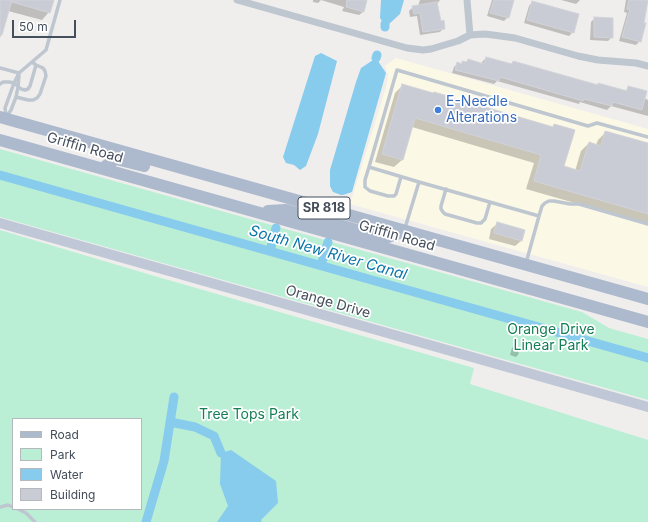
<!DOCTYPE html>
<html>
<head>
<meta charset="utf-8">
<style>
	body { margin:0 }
	#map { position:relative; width:648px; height:522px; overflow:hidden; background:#f0eeed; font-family:Inter,sans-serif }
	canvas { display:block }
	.legend { position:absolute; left:12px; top:418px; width:130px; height:92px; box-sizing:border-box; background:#fff; border:1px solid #b5b8bd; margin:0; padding:5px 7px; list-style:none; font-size:12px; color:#454e5b }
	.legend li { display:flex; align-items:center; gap:8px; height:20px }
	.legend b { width:20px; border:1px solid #b5b8bd }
	.scale { position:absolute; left:12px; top:20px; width:64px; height:18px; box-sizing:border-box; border:2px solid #454e5b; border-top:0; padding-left:5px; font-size:12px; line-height:14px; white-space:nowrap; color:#454e5b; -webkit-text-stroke:3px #fff; paint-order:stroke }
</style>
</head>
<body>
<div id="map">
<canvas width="648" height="522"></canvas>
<ul class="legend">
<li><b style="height:5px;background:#adb9cd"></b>Road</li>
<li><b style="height:11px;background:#baefd6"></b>Park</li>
<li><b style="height:11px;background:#87cbed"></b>Water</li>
<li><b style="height:11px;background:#c9ccd4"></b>Building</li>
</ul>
<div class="scale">50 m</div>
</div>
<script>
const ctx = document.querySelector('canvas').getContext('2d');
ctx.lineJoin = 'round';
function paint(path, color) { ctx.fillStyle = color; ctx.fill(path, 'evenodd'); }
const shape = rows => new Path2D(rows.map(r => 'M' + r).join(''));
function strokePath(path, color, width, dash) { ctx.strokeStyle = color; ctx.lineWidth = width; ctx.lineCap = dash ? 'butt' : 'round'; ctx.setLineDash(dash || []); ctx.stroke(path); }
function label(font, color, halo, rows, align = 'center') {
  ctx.font = font + ' Inter,sans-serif'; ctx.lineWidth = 3.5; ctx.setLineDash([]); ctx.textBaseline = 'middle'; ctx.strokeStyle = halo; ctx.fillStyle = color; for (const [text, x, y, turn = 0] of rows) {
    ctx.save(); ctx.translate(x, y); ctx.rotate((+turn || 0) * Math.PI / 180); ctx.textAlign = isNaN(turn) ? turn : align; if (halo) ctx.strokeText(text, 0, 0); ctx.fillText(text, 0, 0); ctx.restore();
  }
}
paint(shape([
	[396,58,648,129,648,287,350,204,387,84,388,74,385,66]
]), '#fcf8e6');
paint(shape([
	[0,149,582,312,609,328,648,339,648,400,0,217],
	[0,230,151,275,474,368,470,384,648,440,648,522,0,522],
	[13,419,141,419,141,509,13,509]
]), '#baefd6');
paint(shape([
	[381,0,404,0,400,14,388,25,384,24,380,18],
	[321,53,337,61,318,134,306,166,300,170,294,165,286,163,283,157,315,56],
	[376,58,386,73,352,192,343,195,341,195,333,192,330,186,330,170,356,82,361,68],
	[231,450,276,481,278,503,261,520,262,522,217,522,228,506,220,484,221,453]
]), '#87cbed');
paint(shape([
	[0,0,53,0,49,12,42,20,8,11,0,38],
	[313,0,366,0,363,12,359,15,342,11,344,7,321,0,318,3,313,2],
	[420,0,440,0,437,4,440,22,444,28,440,32,420,35,417,16,410,17,409,11,413,7,418,6],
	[492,0,513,0,508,17,504,21,487,16],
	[561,0,580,0,576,4],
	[626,0,647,0,640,41,636,45,619,41,627,13,624,12],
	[532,2,573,32,569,36,524,23,529,6],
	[595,18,612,37,608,41,590,40,591,22],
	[486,58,510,65,513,62,597,86,599,84,625,91,629,87,644,98,648,100,648,116,611,106,607,110,580,102,579,104,497,81,494,84,452,73,454,67,458,63,460,64,463,62,466,63,468,60,482,64,482,62],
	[403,85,552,128,555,125,563,167,575,171,581,151,589,143,596,145,598,140,606,132,648,144,648,224,526,189,534,163,412,127,402,160,394,167,375,162,395,93],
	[497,224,521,241,515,246,489,239,491,229],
	[513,347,520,349,518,355,516,357,510,355,512,348]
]), '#0003');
strokePath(shape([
	[385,27,385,24],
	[376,58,377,55],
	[0,175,648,358],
	[270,251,276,228],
	[321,265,328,242],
	[170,422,195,427,214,436,221,453],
	[146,522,164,461,174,397]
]), '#87cbed', 9);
const building = shape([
	[0,0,12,0,2,35,0,35,0,0],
	[12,0,54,0,50,13,12,2,12,0],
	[347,0,367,0,364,12,346,7,347,0],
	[494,0,514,0,509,18,490,13,494,0],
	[629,0,648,0,644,23,646,23,641,42,622,37,630,9,627,9,629,0],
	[532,1,579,14,574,33,527,20,532,1],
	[437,2,441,21,444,20,445,29,423,32,420,13,414,14,412,6,437,2],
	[594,17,613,18,613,38,594,37,594,17],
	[486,57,512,64,513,61,598,85,598,83,627,91,628,86,647,91,642,110,613,102,612,106,584,99,583,101,500,77,499,81,455,70,457,62,462,64,462,61,467,62,468,59,484,64,486,57],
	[402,84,433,93,434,92,553,127,554,124,575,130,564,166,580,171,589,142,601,146,605,131,648,143,648,214,534,181,541,155,415,118,403,160,382,154,402,84],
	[497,222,525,230,522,241,494,233,497,222]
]);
paint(building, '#c9ccd4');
strokePath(building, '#d1d3d9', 1);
strokePath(shape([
	[0,68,19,73],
	[0,84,3,82,9,82,14,83,21,89,25,90,28,89,30,86,36,65],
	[16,97,28,100,33,100,37,98,40,94,46,76,45,71,43,68,36,65,32,62],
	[6,116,5,108,14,83,19,73,46,50,60,0],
	[7,116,11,110,16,97,18,87,19,75],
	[369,167,365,180,365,187,370,191,388,196,394,196,396,194,401,177],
	[419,182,369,167,397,70,588,126,597,123,648,137],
	[446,189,441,206,441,209,443,212,445,214,477,223,481,223,485,219,490,202],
	[405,228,419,182,539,216,542,206,545,203,549,201,554,201,570,204,579,204,648,224],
	[526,263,539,216],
	[0,507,8,505,13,507],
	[18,509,26,513,35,522]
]), '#bec6d0', 3.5);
strokePath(shape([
	[237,0,407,48,423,50,431,49,458,41,470,35,484,34,493,35,515,38,578,56,598,60,636,63,648,66],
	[467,0,470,35]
]), '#bec6d0', 7);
strokePath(shape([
	[0,223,648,407]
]), '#c0c8d7', 10);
strokePath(shape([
	[0,117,648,299],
	[0,140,648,322],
	[103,168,114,160,116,159,144,166],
	[268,211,286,210,385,238,405,231]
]), '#adb9cd', 12);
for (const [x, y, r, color] of [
	[438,110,4,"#3f7fe0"]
]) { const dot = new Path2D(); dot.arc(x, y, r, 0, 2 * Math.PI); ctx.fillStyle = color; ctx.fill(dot); strokePath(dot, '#fff', 1.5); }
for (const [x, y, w] of [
	[324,208,52]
]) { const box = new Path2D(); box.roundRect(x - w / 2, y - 11, w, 22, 3); ctx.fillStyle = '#fff'; ctx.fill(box); strokePath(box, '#454e5b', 1); }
label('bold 13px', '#454e5b', null, [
	["SR 818",324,208]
]);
label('14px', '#366cbe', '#fff', [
	["E-Needle",446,102],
	["Alterations",446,118]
], 'left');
label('14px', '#454e5b', '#fff', [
	["Griffin Road",85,148,16],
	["Griffin Road",397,236,16],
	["Orange Drive",328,302,16]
]);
label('14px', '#157e56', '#fff', [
	["Orange Drive",551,330],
	["Linear Park",551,346],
	["Tree Tops Park",249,415]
]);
label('italic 15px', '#0975aa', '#fff', [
	["South New River Canal",328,253,16]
]);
</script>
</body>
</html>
